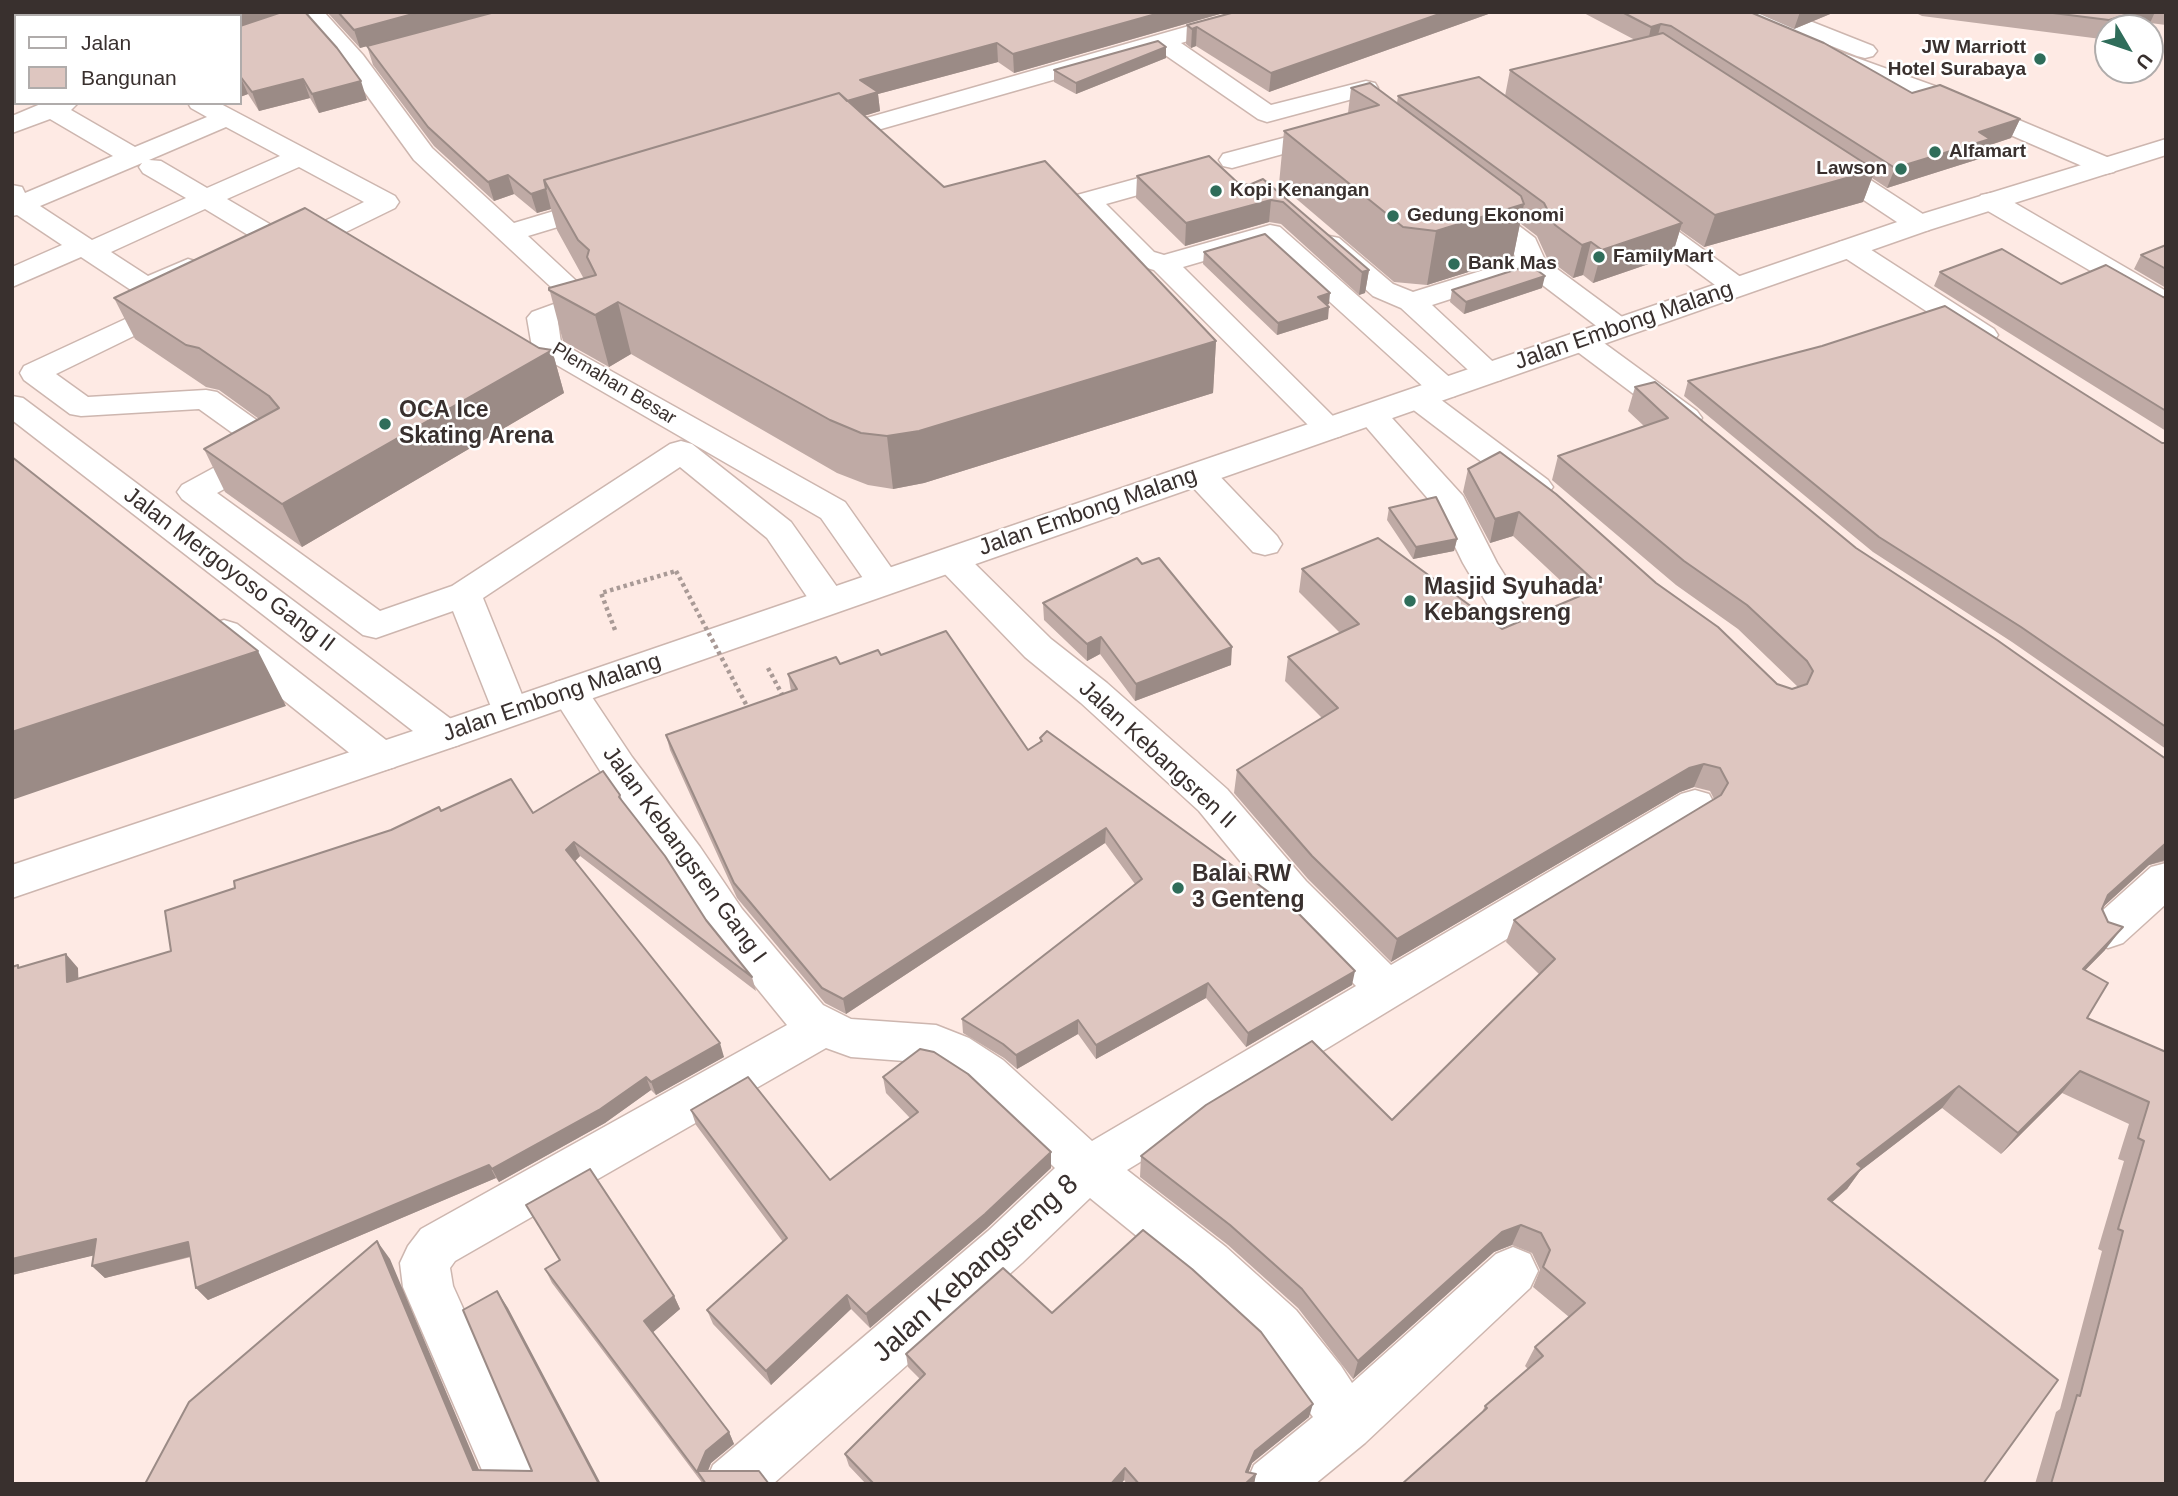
<!DOCTYPE html>
<html>
<head>
<meta charset="utf-8">
<style>
	body { margin:0 }
	#map { position:relative; width:2178px; height:1496px; overflow:hidden; background:#feeae4; font-family:Helvetica,sans-serif }
	canvas { display:block }
	.frame { position:absolute; inset:0; border:14px solid #39302e; pointer-events:none }
	.legend { position:absolute; left:14px; top:14px; width:228px; height:91px; box-sizing:border-box; background:#fff; border:2px solid #b0acab; margin:0; padding:9px 12px; list-style:none; font-size:21px; color:#39302e }
	.legend li { display:flex; align-items:center; gap:14px; height:35px }
	.legend b { width:35px; border:2px solid #b0acab }
	.north { position:absolute; left:2094px; top:14px; width:70px; height:70px; box-sizing:border-box; background:#fff; border:2px solid #b0acab; border-radius:50%; rotate:129deg; font-size:19px; font-weight:700; line-height:28px; text-align:center; color:#39302e }
	.north::after { content:''; display:block; margin:auto; width:24px; height:32px; background:#2f6d5a; clip-path:polygon(50% 0,100% 100%,50% 72%,0 100%) }
</style>
</head>
<body>
<div id="map">
<canvas width="2178" height="1496"></canvas>
<div class="frame"></div>
<ul class="legend">
<li><b style="height:9px;background:#fff"></b>Jalan</li>
<li><b style="height:19px;background:#dec6c0"></b>Bangunan</li>
</ul>
<div class="north">U</div>
</div>
<script>
const ctx = document.querySelector('canvas').getContext('2d');
ctx.lineJoin = 'round';
const shape = rows => new Path2D(rows.map(r => 'M' + r).join(''));
function strokePath(path, color, width, dash) { ctx.strokeStyle = color; ctx.lineWidth = width; ctx.lineCap = dash ? 'butt' : 'round'; ctx.setLineDash(dash || []); ctx.stroke(path); }
function paint(path, color) { ctx.fillStyle = color; ctx.fill(path, 'evenodd'); }
function label(font, color, halo, rows, align = 'center') {
  ctx.font = font + ' Helvetica,sans-serif'; ctx.lineWidth = 5; ctx.setLineDash([]); ctx.textBaseline = 'middle'; ctx.strokeStyle = halo; ctx.fillStyle = color; for (const [text, x, y, turn = 0] of rows) {
    ctx.save(); ctx.translate(x, y); ctx.rotate((+turn || 0) * Math.PI / 180); ctx.textAlign = isNaN(turn) ? turn : align; if (halo) ctx.strokeText(text, 0, 0); ctx.fillText(text, 0, 0); ctx.restore();
  }
}
const minor = shape([
	[300,12,324,12,363,55,432,148,514,223,604,196,614,198,618,204,614,210,528,236,600,303,595,309,558,322,561,343,845,502,902,583,896,591,884,595,872,591,821,518,536,353,532,347,527,318,532,312,565,300,414,160,345,65,300,12],
	[1238,12,1275,12,1272,17,1181,43,1271,105,1366,81,1375,83,1378,88,1375,93,1267,122,1258,119,1158,50,832,143,823,146,814,143,810,138,814,133,1238,12],
	[1755,12,1787,12,1873,46,1877,51,1873,56,1865,58,1857,56,1758,17,1755,12],
	[1829,48,1957,94,2114,160,2118,166,2114,172,2105,174,2096,172,1939,104,1821,60,1817,55,1821,50,1829,48],
	[43,103,78,103,71,110,135,147,207,117,191,108,188,103,219,103,395,196,399,202,395,208,299,255,289,257,279,255,275,249,279,243,364,202,299,167,227,199,273,226,277,232,273,238,263,240,253,238,205,209,111,252,148,276,188,259,198,262,202,268,198,274,157,294,147,297,137,294,81,257,12,287,12,267,62,245,17,215,12,216,12,185,22,187,25,193,113,156,50,119,12,133,12,116,43,103],
	[226,127,280,156,207,188,161,161,149,160,226,127],
	[142,163,139,167,143,173,186,198,92,240,40,206,142,163],
	[1332,125,1341,128,1345,133,1341,138,1232,168,1223,166,1219,160,1223,154,1332,125],
	[1823,153,1832,155,1929,218,1933,224,1929,230,1919,232,1909,230,1814,167,1810,161,1814,155,1823,153],
	[1186,165,1195,167,1199,173,1195,179,1106,204,1154,252,1164,255,1270,225,1280,227,1455,382,1459,389,1455,396,1444,398,1436,396,1548,480,1553,487,1548,494,1536,498,1524,494,1407,405,1402,398,1407,391,1418,389,1428,391,1265,243,1183,267,1346,429,1341,436,1330,439,1319,436,1154,270,1134,264,1073,201,1077,195,1186,165],
	[1991,193,2001,195,2166,291,2166,312,2156,309,1981,207,1977,201,1981,195,1991,193],
	[1475,198,1485,200,1535,238,1545,260,1629,322,1633,328,1629,334,1618,337,1607,334,1528,274,1432,305,1505,373,1501,380,1490,382,1479,380,1401,308,1373,296,1315,244,1319,238,1329,236,1339,238,1393,284,1413,292,1516,260,1512,248,1461,206,1465,200,1475,198],
	[1634,204,1644,206,1746,281,1750,287,1746,293,1736,296,1726,293,1624,218,1620,212,1624,206,1634,204],
	[1849,240,1859,242,1994,329,1998,335,1994,341,1983,344,1972,341,1839,254,1835,248,1839,242,1849,240],
	[175,296,185,299,190,305,185,311,56,374,88,397,206,390,217,392,286,441,291,448,286,455,217,493,380,611,452,586,670,444,681,441,692,444,791,522,847,601,842,610,829,613,816,610,767,538,680,467,483,598,529,712,523,722,510,726,497,722,453,611,376,638,363,635,182,499,177,492,182,485,252,447,199,409,81,416,70,414,24,380,20,373,24,366,175,296],
	[1582,332,1593,335,1697,411,1702,418,1697,425,1686,428,1675,425,1571,347,1567,341,1571,335,1582,332],
	[12,396,23,398,459,725,464,735,459,745,445,749,431,745,12,420,12,396],
	[1371,404,1382,407,1463,496,1497,563,1534,622,1529,631,1516,634,1503,631,1463,563,1436,508,1355,414,1360,407,1371,404],
	[1199,464,1211,467,1277,536,1282,544,1277,552,1265,555,1253,552,1187,481,1183,474,1187,467,1199,464],
	[951,548,963,552,1051,639,1107,683,1227,789,1306,881,1391,965,1681,794,1695,790,1709,794,1715,805,1709,816,1127,1170,1226,1247,1296,1310,1341,1366,1352,1383,1496,1254,1513,1247,1530,1254,1538,1271,1530,1288,1365,1443,1315,1484,1246,1484,1254,1465,1313,1417,1260,1344,1192,1281,1090,1198,1022,1263,773,1484,705,1484,713,1465,988,1231,1055,1168,971,1088,937,1066,931,1063,851,1057,826,1048,455,1261,450,1268,453,1286,542,1484,488,1484,403,1287,400,1263,408,1246,421,1229,787,1025,712,933,672,869,604,777,550,692,556,682,569,679,582,682,632,757,700,847,742,909,823,1005,851,1019,936,1025,969,1038,1003,1060,1092,1141,1356,986,1276,905,1199,811,1081,703,1025,657,939,568,934,560,939,552,951,548],
	[224,620,237,624,395,747,400,757,395,767,381,771,367,767,211,642,206,633,211,624,224,620],
	[2166,863,2166,904,2123,943,2108,948,2093,943,2087,931,2093,919,2151,867,2166,863]
]);
const major = shape([
	[2166,139,2166,155,1929,230,459,745,12,898,12,865,431,725,1909,218,2166,139]
]);
strokePath(minor, '#cdb6af', 3);
strokePath(major, '#cdb6af', 3);
strokePath(shape([
	[615,630,601,593,676,571],
	[768,668,784,698]
]), '#a99a96', 4.5, [3.5, 3.5]);
paint(minor, '#fff');
paint(major, '#fff');
strokePath(shape([
	[676,571,749,710]
]), '#a99a96', 4.5, [3.5, 3.5]);
paint(shape([
	[141,12,282,12,367,100,319,113,310,98,259,111,248,94,240,97,240,16,145,16],
	[327,12,1227,12,1014,73,998,62,878,94,880,111,864,116,944,187,1216,341,1213,393,924,483,893,489,868,485,837,473,631,354,609,367,563,341,549,288,584,279,557,230,551,209,537,213,514,194,494,201,434,146,373,65,367,46,360,48],
	[1494,12,1269,92,1196,46,1191,48,1186,44,1187,25],
	[1582,12,1750,12,1912,93,2020,119,2011,138,1987,146,1982,158,1887,188,1872,178,1863,202,1704,247,1680,230,1672,256,1593,283,1583,275,1573,278,1547,258,1537,236,1520,223,1513,258,1427,285,1394,282,1279,184,1284,131,1348,113,1351,88,1397,103,1398,96,1505,96,1510,70,1635,40],
	[1755,12,1835,12,1794,29],
	[1914,12,2166,12,2166,25,2150,23,2101,39,1922,16],
	[1166,47,1166,58,1076,94,1054,82,1054,70],
	[1137,176,1249,185,1263,179,1369,270,1365,293,1359,295,1281,224,1269,222,1185,246,1136,198],
	[2166,245,2166,288,2134,269,2141,255],
	[1204,252,1329,304,1327,305,1328,319,1277,335,1203,264],
	[1940,272,2061,284,2166,298,2166,431,1934,286],
	[1542,288,1464,314,1450,302,1452,290],
	[114,298,552,350,564,393,302,547,225,492,204,449,259,419,219,390,206,387,135,339],
	[1688,381,2166,443,2166,749,2012,642,1873,552,1684,396],
	[1635,387,1856,548,2166,759,2166,861,2149,865,2103,907,2102,909,2105,950,2085,970,2087,1018,2166,1053,2166,1484,2035,1484,2056,1412,2060,1409,2102,1251,2098,1249,2124,1161,2118,1159,2129,1124,2062,1093,2001,1154,1942,1108,1860,1171,1847,1189,1482,1412,1485,1406,1528,1369,1525,1366,1535,1347,1569,1317,1533,1287,1540,1270,1532,1253,1512,1245,1494,1252,1353,1379,1298,1308,1228,1245,1140,1177,1141,1156,1392,1120,1540,975,1506,942,1514,920,1714,799,1710,791,1694,787,1680,792,1391,962,1308,879,1234,793,1237,770,1322,718,1285,681,1288,657,1340,633,1299,592,1302,569,1502,629,1578,597,1513,536,1490,543,1463,492,1468,469,1656,583,1777,684,1792,689,1798,687,1738,629,1676,585,1552,480,1558,456,1644,426,1628,411],
	[1389,508,1457,539,1454,551,1413,559,1387,520],
	[1142,564,1231,665,1135,701,1100,654,1087,661,1044,620,1043,603],
	[881,655,1028,750,1041,742,1040,738,1352,985,1246,1047,1206,998,1096,1059,1078,1034,1017,1069,1004,1058,963,1033,962,1019,1135,884,1105,843,846,1014,825,1003,737,898,670,750,666,735,791,691,788,674],
	[620,795,623,802,706,920,752,977,756,991,580,856,575,861,724,1057,656,1095,651,1090,605,1123,499,1182,496,1178,208,1300,196,1288,191,1257,105,1278,92,1266,94,1255,12,1275,12,967,18,965,20,968,78,968,78,979,171,951,235,888,441,811,533,813],
	[883,1077,1051,1168,986,1229,870,1328,851,1309,771,1385,713,1324,707,1310,783,1242,696,1125,691,1110,830,1180,910,1118,886,1093],
	[526,1205,674,1296,680,1309,653,1332,729,1432,734,1444,711,1463,708,1471,769,1484,703,1484,552,1283,545,1269,560,1261],
	[1052,1313,1309,1417,1252,1463,1248,1473,1256,1474,1254,1484,1127,1484,1124,1480,1121,1484,866,1484,849,1466,845,1454,920,1379,908,1367,906,1354]
]), '#bfaaa5');
paint(shape([
	[12,12,69,12,58,16,16,16,16,29,12,30],
	[231,12,282,12,240,27,240,16,231,16],
	[420,12,495,12,360,48,354,30],
	[1163,12,1227,12,1014,73,1013,54],
	[1445,12,1494,12,1269,92,1271,73],
	[1800,12,1835,12,1794,29],
	[2135,12,2155,12,2150,23,2134,28,2108,28,2108,36,2101,39,2109,20],
	[1661,24,1656,42,1647,46,1651,27],
	[1197,27,1196,46,1191,48,1192,29],
	[997,43,998,62,878,94,880,111,559,207,860,80],
	[1166,47,1166,58,1076,94,1076,83],
	[240,76,248,94,240,97],
	[303,79,310,98,259,111,252,92],
	[361,81,367,100,319,113,312,94],
	[2020,119,2011,138,1987,146,1982,158,1887,188,1895,168,1979,132],
	[1875,170,1863,202,1704,247,1715,215],
	[508,175,514,194,494,201,488,182],
	[546,189,551,209,537,213,531,194],
	[1271,200,1269,222,1185,246,1186,223],
	[1524,204,1513,258,1427,285,1436,231],
	[1682,223,1672,256,1593,283,1602,250],
	[1591,242,1583,275,1573,278,1582,245],
	[1369,270,1365,293,1359,295,1362,272],
	[1545,276,1542,288,1464,314,1466,302],
	[1330,293,1329,304,1316,309,1318,297],
	[618,302,631,354,609,367,595,315],
	[1329,307,1328,319,1277,335,1278,323],
	[1216,341,1213,393,924,483,893,489,887,436],
	[552,350,564,393,302,547,282,504],
	[1519,512,1513,536,1490,543,1495,519],
	[1457,539,1454,551,1413,559,1416,547],
	[1101,637,1100,654,1087,661,1087,644],
	[1232,647,1231,665,1135,701,1136,684],
	[258,651,286,706,12,800,12,732],
	[1704,764,1694,787,1680,792,1391,962,1397,939,1689,768],
	[1106,828,1105,843,846,1014,843,999],
	[574,842,580,856,571,865,566,850],
	[2166,843,2165,860,2149,865,2091,918,2108,895],
	[2123,927,2105,950,2065,991,2083,969],
	[66,954,78,968,79,996,67,982],
	[1355,971,1352,985,1246,1047,1248,1033],
	[1208,983,1206,998,1096,1059,1096,1045],
	[1078,1020,1078,1034,1017,1069,1016,1055],
	[720,1043,724,1057,656,1095,651,1082],
	[2080,1071,2062,1093,2001,1154,2018,1133],
	[646,1077,651,1090,605,1123,499,1182,492,1169],
	[1959,1086,1942,1108,1860,1171,1847,1189,1813,1219,1828,1199,1857,1164],
	[1051,1152,1051,1168,986,1229,870,1328,866,1314],
	[489,1165,496,1178,208,1300,196,1288],
	[1521,1225,1512,1245,1494,1252,1353,1379,1358,1361,1502,1232],
	[96,1239,108,1252,12,1275,12,1259],
	[377,1241,390,1259,485,1484,473,1470],
	[188,1242,200,1254,105,1278,92,1266],
	[497,1291,508,1308,601,1484,599,1484],
	[847,1295,851,1309,771,1385,766,1371],
	[674,1296,680,1309,651,1334,644,1321],
	[1313,1404,1309,1417,1252,1463,1244,1484,1246,1472,1255,1451],
	[729,1432,734,1444,711,1463,704,1480,697,1471,706,1451],
	[1125,1468,1124,1480,1121,1484,1111,1484],
	[1256,1474,1254,1484,1245,1484]
]), '#9b8b86');
const building = shape([
	[151,12,231,12,231,16,155,16,151,12],
	[282,12,305,12,337,48,361,81,312,94,303,79,252,92,240,76,240,26,282,12],
	[338,12,420,12,354,30,338,12],
	[495,12,1163,12,1013,54,997,43,860,80,878,92,847,101,839,93,544,180,546,189,531,194,508,175,488,182,428,127,367,46,495,12],
	[1235,12,1445,12,1271,73,1197,27,1192,29,1187,25,1235,12],
	[1622,12,1750,12,1824,43,1912,93,1940,85,2020,119,1979,132,1990,139,1895,168,1671,26,1661,24,1651,27,1622,12],
	[2045,12,2135,12,2109,20,2045,12],
	[1663,33,1875,170,1715,215,1510,70,1663,33],
	[1158,41,1166,47,1076,83,1054,70,1158,41],
	[1479,77,1682,223,1602,250,1591,242,1582,245,1555,225,1544,203,1398,96,1479,77],
	[1370,83,1521,196,1524,204,1436,231,1403,227,1284,131,1379,105,1351,88,1370,83],
	[839,93,944,187,1045,161,1216,341,919,431,887,436,861,433,830,420,618,302,595,315,549,290,549,288,596,275,587,257,589,250,578,240,544,180,839,93],
	[1209,156,1238,183,1249,185,1263,179,1369,270,1362,272,1283,202,1271,200,1186,223,1137,176,1209,156],
	[305,208,539,348,552,350,282,504,204,449,279,408,269,396,199,348,186,345,114,298,305,208],
	[1265,234,1330,293,1318,297,1329,307,1278,323,1204,252,1265,234],
	[2166,245,2166,269,2141,255,2166,245],
	[2002,249,2061,284,2106,265,2163,297,2166,298,2166,411,1940,272,2002,249],
	[1530,265,1545,276,1466,302,1452,290,1530,265],
	[1945,306,2162,443,2166,443,2166,727,2021,627,1879,537,1688,381,1822,346,1945,306],
	[1655,382,1856,548,1997,640,2166,759,2166,843,2108,895,2102,909,2108,922,2123,927,2083,969,2108,983,2087,1018,2166,1052,2166,1484,2051,1484,2077,1395,2080,1396,2123,1231,2118,1229,2144,1141,2138,1138,2149,1102,2080,1071,2018,1133,1959,1086,1857,1164,1862,1168,1828,1199,2058,1380,1983,1484,1402,1484,1487,1408,1485,1406,1543,1356,1535,1347,1585,1303,1543,1267,1550,1250,1541,1233,1521,1225,1502,1232,1358,1361,1302,1289,1230,1225,1141,1156,1206,1105,1312,1041,1392,1120,1555,959,1514,920,1721,795,1728,783,1720,768,1704,764,1689,768,1397,939,1312,856,1237,770,1338,708,1288,657,1359,624,1302,569,1378,538,1502,629,1601,587,1519,512,1495,519,1468,469,1500,452,1556,494,1656,583,1718,627,1777,684,1792,689,1807,684,1813,671,1807,661,1747,605,1684,561,1558,456,1668,418,1635,387,1655,382],
	[12,457,258,651,12,732,12,457],
	[1436,497,1457,539,1416,547,1389,508,1436,497],
	[1137,558,1142,564,1159,558,1232,647,1136,684,1101,637,1087,644,1043,603,1137,558],
	[946,631,1028,750,1042,741,1040,738,1047,731,1299,914,1355,971,1248,1033,1208,983,1096,1045,1078,1020,1016,1055,1003,1044,962,1019,1142,879,1106,828,843,999,822,988,734,883,666,735,797,689,788,674,836,657,840,664,878,650,881,655,946,631],
	[603,771,620,795,619,797,665,856,706,920,752,977,574,842,566,850,720,1043,651,1082,646,1077,599,1110,492,1169,489,1165,196,1288,188,1242,92,1266,96,1239,12,1259,12,967,18,965,18,968,66,954,67,982,171,951,165,911,235,888,234,881,391,830,439,807,441,811,511,779,533,813,603,771],
	[920,1049,934,1052,968,1074,1051,1152,985,1214,866,1314,847,1295,766,1371,707,1310,787,1238,691,1110,748,1077,830,1180,918,1112,883,1077,920,1049],
	[590,1169,674,1296,644,1321,729,1432,706,1451,697,1472,545,1269,560,1260,526,1205,590,1169],
	[1143,1230,1192,1269,1261,1332,1313,1404,1255,1451,1246,1472,1256,1474,1245,1484,1139,1484,1125,1468,1111,1484,874,1484,845,1454,925,1374,906,1354,1003,1268,1052,1313,1143,1230],
	[377,1241,473,1470,532,1471,463,1310,497,1291,599,1484,145,1484,189,1402,377,1241],
	[697,1471,759,1471,769,1484,706,1484,697,1471]
]);
paint(building, '#dec6c0');
strokePath(building, '#9b8b86', 2);
for (const [x, y, r, color] of [
	[2040,59,7,"#2f6d5a"],
	[1935,152,7,"#2f6d5a"],
	[1901,169,7,"#2f6d5a"],
	[1216,191,7,"#2f6d5a"],
	[1393,216,7,"#2f6d5a"],
	[1599,257,7,"#2f6d5a"],
	[1454,264,7,"#2f6d5a"],
	[385,424,7,"#2f6d5a"],
	[1410,601,7,"#2f6d5a"],
	[1178,888,7,"#2f6d5a"]
]) { const dot = new Path2D(); dot.arc(x, y, r, 0, 2 * Math.PI); ctx.fillStyle = color; ctx.fill(dot); strokePath(dot, '#fff', 2.5); }
label('bold 19px', '#39302e', '#fff', [
	["JW Marriott",2026,48,"right"],
	["Hotel Surabaya",2026,70,"right"],
	["Alfamart",1949,152],
	["Lawson",1887,169,"right"],
	["Kopi Kenangan",1230,191],
	["Gedung Ekonomi",1407,216],
	["FamilyMart",1613,257],
	["Bank Mas",1468,264]
], 'left');
label('19px', '#39302e', '#fff', [
	["Plemahan Besar",614,384,31]
]);
label('23px', '#39302e', '#fff', [
	["Jalan Embong Malang",1624,326,-19],
	["Jalan Embong Malang",1088,512,-19],
	["Jalan Mergoyoso Gang II",229,570,37],
	["Jalan Embong Malang",552,698,-19],
	["Jalan Kebangsren II",1157,755,43],
	["Jalan Kebangsren Gang I",684,855,54]
]);
label('bold 23px', '#39302e', '#fff', [
	["OCA Ice",399,411],
	["Skating Arena",399,437],
	["Masjid Syuhada'",1424,588],
	["Kebangsreng",1424,614],
	["Balai RW",1192,875],
	["3 Genteng",1192,901]
], 'left');
label('28px', '#39302e', '#fff', [
	["Jalan Kebangsreng 8",976,1269,-42]
]);
</script>
</body>
</html>
